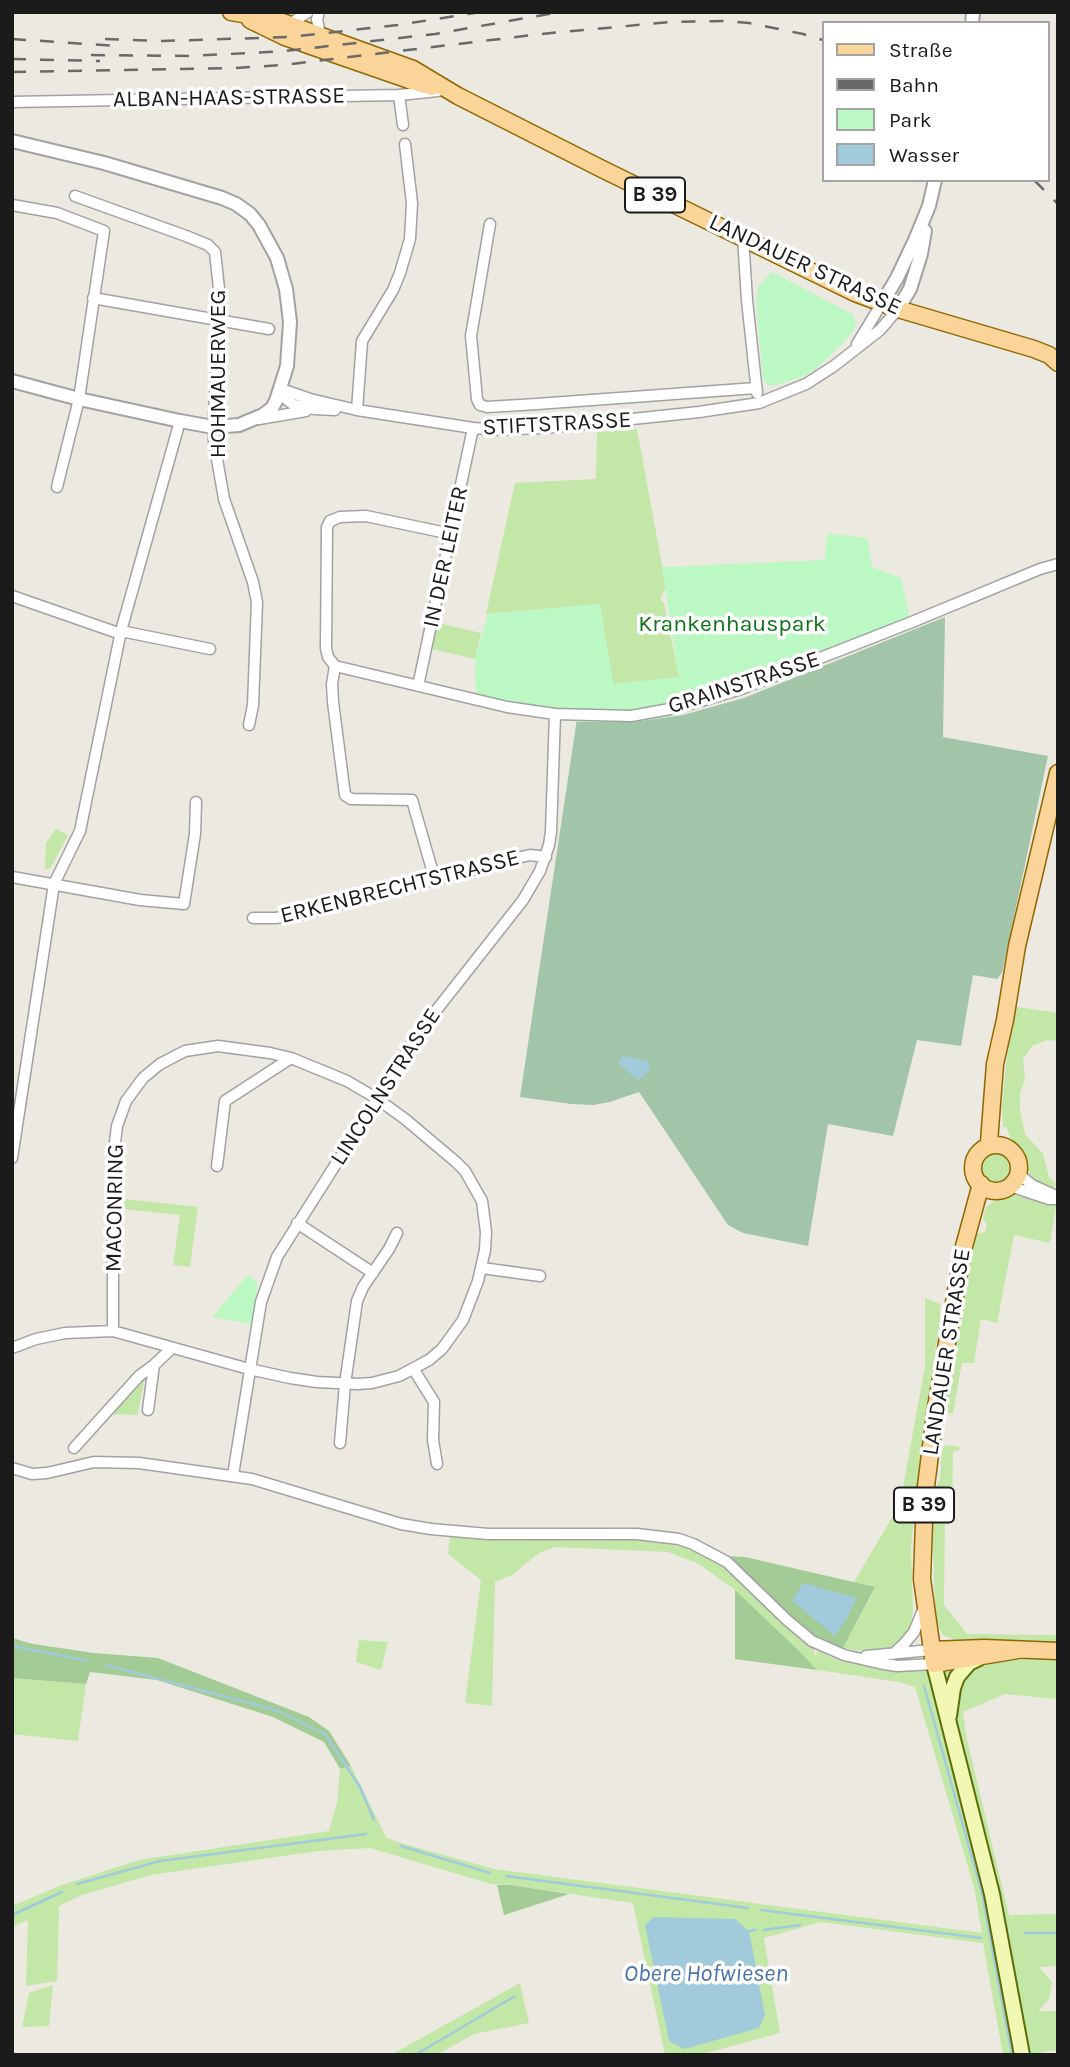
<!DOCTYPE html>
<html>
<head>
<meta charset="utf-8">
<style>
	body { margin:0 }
	#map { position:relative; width:1070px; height:2067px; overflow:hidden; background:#ece9e0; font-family:Karla,sans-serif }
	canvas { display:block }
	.frame { position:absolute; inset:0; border:14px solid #1b1b1b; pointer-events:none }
	.legend { position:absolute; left:822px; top:21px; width:228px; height:161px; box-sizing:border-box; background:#fff; border:2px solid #a4a4a4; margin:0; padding:9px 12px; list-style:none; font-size:21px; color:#1b1b1b }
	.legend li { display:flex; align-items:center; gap:14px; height:35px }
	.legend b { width:35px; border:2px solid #a4a4a4 }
</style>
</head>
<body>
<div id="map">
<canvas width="1070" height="2067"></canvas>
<div class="frame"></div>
<ul class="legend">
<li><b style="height:9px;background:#fad498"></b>Straße</li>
<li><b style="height:9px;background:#696969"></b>Bahn</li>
<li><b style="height:19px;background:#bcf8c3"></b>Park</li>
<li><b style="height:19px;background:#a1cada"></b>Wasser</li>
</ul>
</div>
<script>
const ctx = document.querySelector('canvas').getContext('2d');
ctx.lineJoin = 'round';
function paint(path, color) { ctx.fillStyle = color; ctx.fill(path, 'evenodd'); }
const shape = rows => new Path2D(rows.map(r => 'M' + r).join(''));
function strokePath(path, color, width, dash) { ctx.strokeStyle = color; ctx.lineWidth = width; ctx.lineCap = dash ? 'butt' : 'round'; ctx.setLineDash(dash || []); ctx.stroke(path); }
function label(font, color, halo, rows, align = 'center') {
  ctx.font = font + ' Karla,sans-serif'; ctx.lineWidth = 7; ctx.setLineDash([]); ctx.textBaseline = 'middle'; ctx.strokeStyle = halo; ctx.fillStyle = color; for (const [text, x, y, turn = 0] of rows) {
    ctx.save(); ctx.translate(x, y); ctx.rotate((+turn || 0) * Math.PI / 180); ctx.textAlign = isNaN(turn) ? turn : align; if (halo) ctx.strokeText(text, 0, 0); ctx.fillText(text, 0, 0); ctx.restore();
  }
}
paint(shape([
	[637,429,666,587,660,600,664,603,679,677,613,685,600,604,486,614,515,483,596,479,597,432],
	[438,623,481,633,475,659,432,649],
	[56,829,68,835,50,869,45,869,46,843],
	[1018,1007,1058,1013,1058,1041,1047,1040,1032,1046,1023,1059,1025,1080,1020,1093,1020,1110,1025,1134,1043,1154,1049,1177,1056,1184,1054,1188,1034,1179,1028,1171,1024,1154,1011,1140,1006,1127,1003,1127,1002,1107,1010,1024,1013,1009],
	'980 1168a17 17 0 1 1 34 0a17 17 0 1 1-34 0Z',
	[1014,1195,1056,1206,1050,1243,1014,1235,997,1323,981,1319,974,1363,962,1363,953,1413,944,1413,975,1235,985,1232,987,1225,983,1218,986,1207,999,1198],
	[125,1199,198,1207,190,1267,173,1265,180,1215,124,1209],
	[925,1298,940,1304,940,1321,926,1412,914,1515,911,1548,913,1609,911,1626,906,1638,898,1646,886,1650,864,1651,843,1648,875,1588,854,1582,900,1504,925,1366],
	[145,1378,137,1415,110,1414],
	[945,1445,959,1447,961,1450,953,1451,952,1512,945,1513,944,1605,967,1634,1058,1635,1058,1643,1019,1640,956,1640,943,1635,939,1628,935,1609,932,1512,936,1486,940,1480,942,1450],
	[451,1525,529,1538,642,1537,699,1551,746,1576,811,1633,815,1656,818,1651,840,1661,906,1672,1011,1658,1058,1658,1058,1699,1005,1694,963,1712,967,1740,1009,1915,1058,1914,1058,1966,1039,1967,1052,1982,1049,1999,1038,2011,1058,2011,1058,2050,1041,2052,1041,2055,1003,2055,983,1943,821,1922,764,1938,780,2033,699,2055,665,2055,633,1903,511,1885,491,1884,370,1848,318,1851,151,1875,82,1895,59,1906,57,1981,26,1986,28,1920,12,1927,12,1906,62,1885,139,1860,329,1831,337,1803,340,1769,351,1766,386,1837,397,1842,494,1869,982,1933,974,1887,915,1687,899,1682,817,1670,735,1590,699,1564,668,1552,555,1547,539,1553,512,1575,495,1582,492,1706,465,1703,481,1580,448,1554],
	[359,1640,388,1642,381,1670,356,1662],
	[12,1678,86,1684,78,1741,12,1734],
	[520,1983,529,2023,474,2034,437,2055,391,2055],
	[53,1985,49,2026,22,2027,29,1993]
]), '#c3e7a6');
paint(shape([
	[724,1556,745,1557,875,1587,843,1648,831,1644,811,1633],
	[735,1590,800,1652,817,1670,735,1659],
	[12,1638,33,1644,94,1653,158,1658,309,1717,329,1731,351,1766,340,1769,324,1742,273,1717,157,1680,90,1672,86,1684,12,1678],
	[497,1885,511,1885,569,1894,504,1915]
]), '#a3cb95');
paint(shape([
	[945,617,943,737,1048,756,1002,973,997,979,973,975,961,1046,917,1040,893,1136,828,1124,808,1246,743,1233,728,1225,639,1092,610,1102,593,1105,571,1104,520,1097,578,712,632,722,683,715,744,698]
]), '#a2c5a9');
paint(shape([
	[772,272,854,315,856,326,846,340,816,369,802,377,772,386,768,385,763,379,756,302,758,287],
	[827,533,867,538,872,567,901,578,910,618,740,685,682,699,683,715,632,722,577,722,577,712,476,697,475,659,488,614,600,604,613,684,679,677,662,567,825,560],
	[248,1275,258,1283,252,1324,212,1317]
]), '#bcf8c3');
paint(shape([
	[623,1056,649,1061,650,1070,638,1080,618,1063],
	[803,1583,857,1598,847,1618,835,1636,792,1601],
	[654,1917,735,1919,749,1931,765,2015,759,2028,684,2049,669,2041,645,1925]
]), '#a1cada');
strokePath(shape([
	[12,1646,88,1661],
	[106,1665,276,1710,325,1734,360,1787,374,1820],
	[924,1686,982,1893,1012,2055],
	[401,1846,490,1873],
	[506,1876,748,1908],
	[77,1884,160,1861,366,1834],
	[761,1910,981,1938],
	[12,1915,62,1892],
	[764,1930,800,1925],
	[749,1931,755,1930],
	[1025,1933,1058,1933],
	[415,2055,515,1996]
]), '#a1cada', 2.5);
const minor = shape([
	[319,12,317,19,320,35],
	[290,24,308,12],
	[399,95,403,125],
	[12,102,399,95,438,91],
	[75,196,186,236,208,245,215,252,221,307,213,427,214,442,224,499,253,582,257,602,253,705,249,725],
	[12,205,57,213,104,231,79,399,57,487],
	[490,224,471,336,477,399,480,405,487,407,537,404,756,388],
	[743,237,747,300,757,393],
	[93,298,269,329],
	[857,344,882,303],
	[281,389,310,399,357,410,473,428,501,430,556,427,699,412,759,403,806,384,834,366,880,330,898,309],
	[281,389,286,399,294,405,314,409,335,410],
	[357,410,362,341,393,290,400,273,410,239,412,203,405,144],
	[259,419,306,411],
	[12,596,121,634],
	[121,631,210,649],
	[335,666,507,707,555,714,631,716,681,707,741,689,912,622,1040,569,1058,564],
	[335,666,332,684,333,702,345,795,351,799,412,800,435,880],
	[335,666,328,657,326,648,327,527,330,521,340,517,366,516,451,534],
	[418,686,473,428],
	[12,877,140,900,184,904,195,834,196,802],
	[253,918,275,918,299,915,517,858,530,855,546,857],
	[12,1158,54,884,80,831,121,631,180,421],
	[217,1166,225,1101,291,1058],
	[1019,1174,1032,1185,1054,1195],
	[1010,1186,1049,1199,1058,1199],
	[297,1223,373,1273],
	[482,1268,540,1276],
	[12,1348,36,1339,65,1333,113,1331,249,1369,290,1378,317,1382,358,1384,372,1383,399,1376,429,1360,442,1349,463,1320,478,1281,485,1250,486,1232,482,1201,465,1171,456,1162,405,1119,376,1098,347,1081,291,1058,270,1053,218,1046,185,1051,160,1064,143,1078,126,1101,117,1126,113,1159,113,1331],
	[414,1370,434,1402,433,1440,437,1464],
	[148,1410,154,1365],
	[340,1443,345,1384,357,1301,363,1287,389,1249,397,1233],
	[74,1448,139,1376,154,1365,172,1348],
	[12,1468,32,1474,47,1473,94,1462,139,1463,252,1479,401,1524,431,1529,488,1534,637,1534,679,1539,693,1544,727,1562,787,1620,812,1641,844,1655,879,1663,897,1666,934,1664],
	[233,1475,261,1302,277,1257,420,1031,523,900,540,871,549,845,551,832,555,714],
	[893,1654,904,1644,914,1632,923,1610],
	[866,1656,931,1650]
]);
const tertiary = shape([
	[972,23,973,12],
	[12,141,104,163,222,198,236,204,250,214,259,225,277,258,286,289,290,322,287,366,276,401,272,408,263,415,239,425,213,427,180,421,79,399,12,381],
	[882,303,897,278,915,240,929,206,935,180],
	[898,309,910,289,921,254,925,231]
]);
const secondary = shape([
	[934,1664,992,1894,1022,2055],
	[949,1716,953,1688,957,1677,969,1663,979,1658]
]);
const primary = shape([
	[231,12,277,20,413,69,458,96,602,169,855,293,898,309,1034,349,1049,355,1058,363],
	[250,20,285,37,409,80,432,87],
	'973 1168a23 23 0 1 1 46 0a23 23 0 1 1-46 0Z',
	[987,1147,989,1142,995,1064,1005,1020,1017,946,1058,773],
	[981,1184,963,1250,936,1407,925,1494,922,1579,934,1664,1018,1650],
	[931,1650,984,1648,1058,1651]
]);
strokePath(minor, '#a2a2a2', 13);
strokePath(tertiary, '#a2a2a2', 16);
strokePath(secondary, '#5d6d07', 18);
strokePath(primary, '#8f6703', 19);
strokePath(minor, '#fff', 10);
strokePath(tertiary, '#fff', 12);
strokePath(secondary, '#f1f8b3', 14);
strokePath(primary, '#fad498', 16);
strokePath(shape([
	[12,39,117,46],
	[105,39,162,41,290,37,398,25,481,12],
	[91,55,191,56,285,51,435,34,560,12],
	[12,59,100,61],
	[12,72,234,68,283,65,541,34,670,22,724,21,749,23,803,34,823,40],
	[1034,180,1058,204]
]), '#696969', 2.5, [14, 14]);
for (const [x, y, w] of [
	[655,195,60],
	[924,1505,60]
]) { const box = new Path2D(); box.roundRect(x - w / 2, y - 17.5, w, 35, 5); ctx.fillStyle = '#fff'; ctx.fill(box); strokePath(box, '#1b1b1b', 2); }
label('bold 21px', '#1b1b1b', null, [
	["B 39",655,195],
	["B 39",924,1505]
]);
label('23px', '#1b1b1b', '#fff', [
	["ALBAN-HAAS-STRASSE",229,98,-1],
	["LANDAUER STRASSE",805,265,25],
	["HOHMAUERWEG",218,374,-90],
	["STIFTSTRASSE",557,424,-3],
	["IN DER LEITER",446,557,-78],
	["GRAINSTRASSE",744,683,-18],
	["ERKENBRECHTSTRASSE",400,887,-14],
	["LINCOLNSTRASSE",386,1087,-57],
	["MACONRING",115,1208,-89],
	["LANDAUER STRASSE",947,1352,-81]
]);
label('23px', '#0d741a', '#fff', [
	["Krankenhauspark",732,624]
]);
label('italic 24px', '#4a74a7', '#fff', [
	["Obere Hofwiesen",706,1974]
]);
</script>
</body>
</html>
